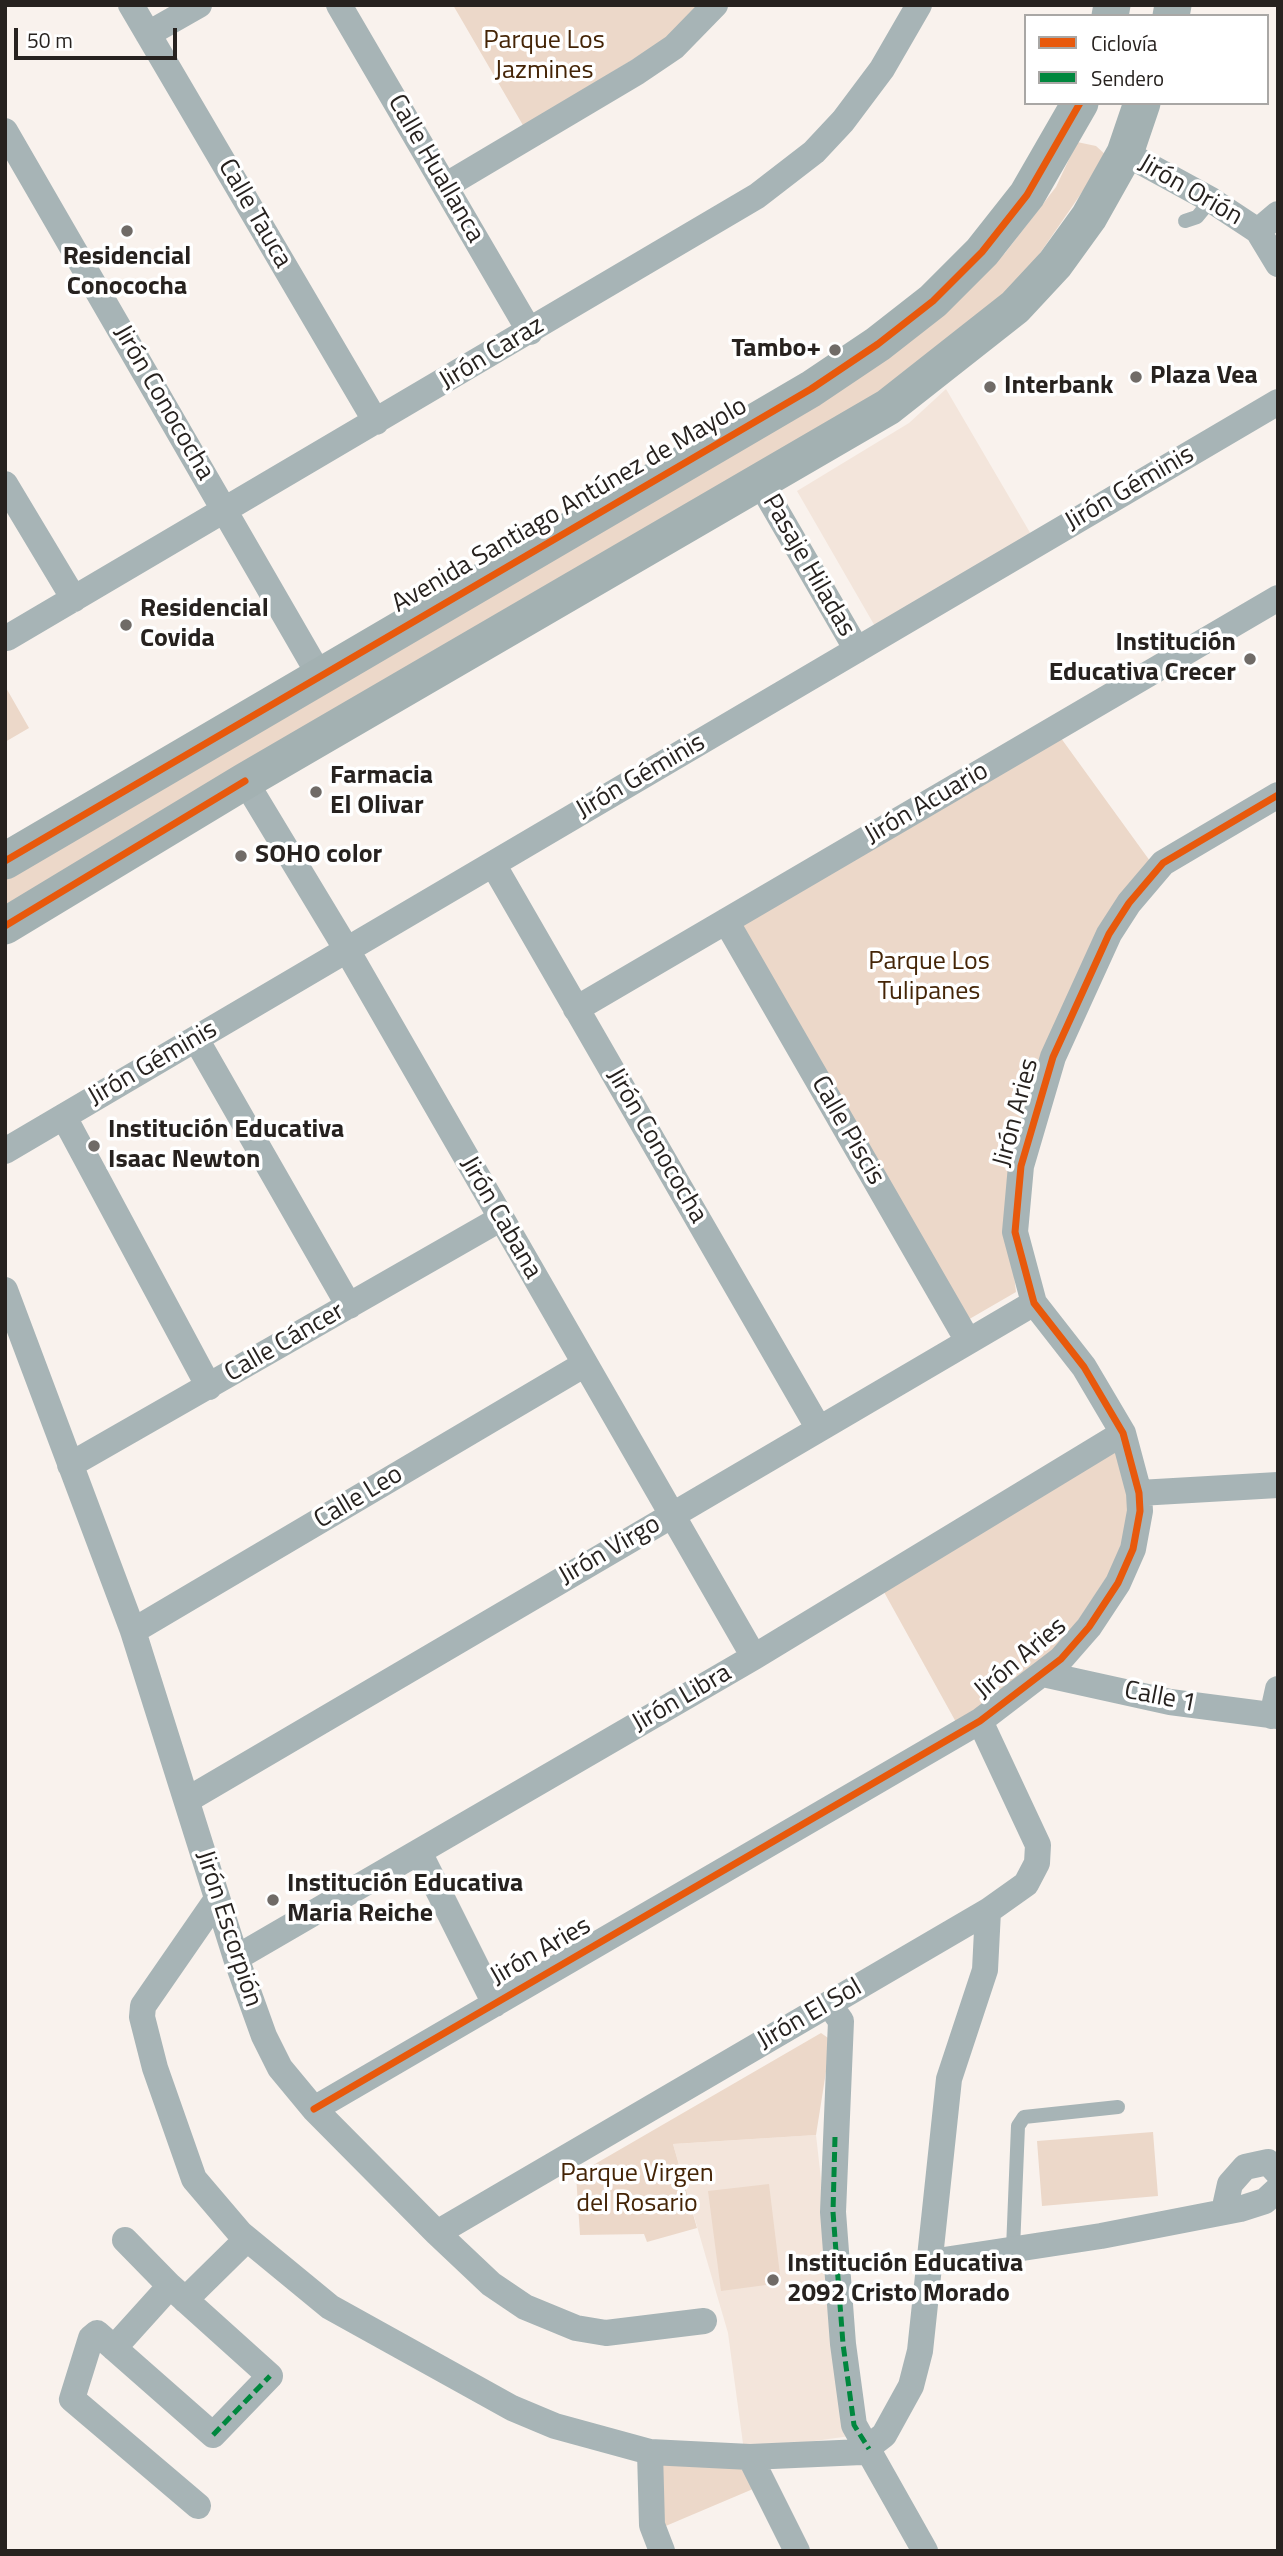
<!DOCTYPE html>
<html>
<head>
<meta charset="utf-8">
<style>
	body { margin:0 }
	#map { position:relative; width:1283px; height:2556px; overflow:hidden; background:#f9f2ed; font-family:"Titillium Web",sans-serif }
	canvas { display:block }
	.frame { position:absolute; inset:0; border:7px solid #27221f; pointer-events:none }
	.legend { position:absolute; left:1024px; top:14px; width:245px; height:91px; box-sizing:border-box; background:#fff; border:2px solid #a9a7a5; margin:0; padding:9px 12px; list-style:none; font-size:21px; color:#27221f }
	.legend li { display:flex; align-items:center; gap:14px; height:35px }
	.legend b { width:35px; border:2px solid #a9a7a5 }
	.scale { position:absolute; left:14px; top:28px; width:163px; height:32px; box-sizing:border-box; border:4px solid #27221f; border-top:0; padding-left:9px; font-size:21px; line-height:24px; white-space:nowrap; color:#27221f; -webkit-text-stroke:5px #fff; paint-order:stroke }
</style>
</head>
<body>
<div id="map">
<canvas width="1283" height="2556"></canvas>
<div class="frame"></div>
<ul class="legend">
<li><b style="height:9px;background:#e8590c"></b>Ciclovía</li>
<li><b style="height:9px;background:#00873e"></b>Sendero</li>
</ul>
<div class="scale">50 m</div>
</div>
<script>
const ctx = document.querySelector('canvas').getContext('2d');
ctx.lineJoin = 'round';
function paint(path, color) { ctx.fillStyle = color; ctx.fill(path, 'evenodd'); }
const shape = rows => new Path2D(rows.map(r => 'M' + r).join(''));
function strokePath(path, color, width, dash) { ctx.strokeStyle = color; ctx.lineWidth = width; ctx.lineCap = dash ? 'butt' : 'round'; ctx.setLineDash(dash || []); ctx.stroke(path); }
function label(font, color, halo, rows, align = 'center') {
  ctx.font = font + ' "Titillium Web",sans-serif'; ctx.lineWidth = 7; ctx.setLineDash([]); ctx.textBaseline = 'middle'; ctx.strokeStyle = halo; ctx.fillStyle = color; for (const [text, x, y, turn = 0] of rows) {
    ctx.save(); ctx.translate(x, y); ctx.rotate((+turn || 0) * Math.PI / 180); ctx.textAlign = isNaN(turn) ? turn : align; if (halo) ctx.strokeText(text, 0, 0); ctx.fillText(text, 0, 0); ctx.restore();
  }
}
paint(shape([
	[946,389,1032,536,876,628,797,491,909,423],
	[816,2135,850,2436,744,2451,728,2333,673,2144]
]), '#f3e5db');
paint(shape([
	[453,5,700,5,669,37,524,127],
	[1077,142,1096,146,1107,156,1025,275,875,402,5,905,5,877,944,311,1005,253,1056,187],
	[5,686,29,728,5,742],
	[1058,734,1150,861,1059,1031,1010,1240,1016,1292,966,1321,738,928],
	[1119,1449,1130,1510,1122,1554,1058,1651,957,1724,884,1592],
	[821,2033,831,2040,816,2135,673,2144,697,2228,647,2242,644,2234,580,2235,576,2175],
	[1153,2132,1158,2196,1042,2206,1037,2141],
	[769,2184,781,2283,721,2291,708,2191],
	[740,2461,753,2489,661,2528,658,2463]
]), '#ecd8c9');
strokePath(shape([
	[1185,221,1197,217,1211,200],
	[1013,2249,1018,2126,1024,2117,1118,2107]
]), '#a7b4b6', 14);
strokePath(shape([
	[131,5,376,422],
	[339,5,530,332],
	[148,34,199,5],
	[5,131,320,676],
	[1125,153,1211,200,1258,231,1278,264],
	[445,186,637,72,674,47,715,5],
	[1258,231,1278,214],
	[759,481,857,650],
	[5,484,74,599],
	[7,638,757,196,814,152,843,121,882,69,919,5],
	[245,781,347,950,754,1657],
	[493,864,819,1429],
	[726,921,968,1341],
	[576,1009,1278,598],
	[196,1039,349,1306],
	[64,1117,209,1387],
	[5,1151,1278,402],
	[5,1290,133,1631,236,1958,264,2036,280,2068,314,2109,437,2233,491,2284,525,2307,576,2328,606,2333,704,2321],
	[70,1465,500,1219],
	[1139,1493,1278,1485],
	[133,1631,585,1364],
	[1043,1674,1170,1702,1278,1716],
	[1272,1716,1278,1689],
	[187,1800,1034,1303],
	[419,1852,495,2004],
	[217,1899,143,2006,142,2017,155,2068,194,2179,240,2233,330,2307,512,2408,555,2426,650,2452,750,2457,862,2452,884,2435,911,2386,920,2351,949,2079,985,1970,988,1911],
	[236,1958,754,1657,1123,1433],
	[829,2004,841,2021,833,2212,843,2344,854,2425,925,2551],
	[314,2109,980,1721,1061,1659,1089,1627,1118,1583,1133,1549,1140,1511,1139,1493,1123,1433,1084,1367,1034,1303,1015,1232,1021,1166,1053,1057,1109,934,1129,903,1163,863,1278,795],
	[1224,2211,1230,2184,1245,2167,1268,2162,1278,2173],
	[437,2233,988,1911,1026,1884,1037,1863,1038,1845,980,1721],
	[125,2240,170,2286,270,2376,213,2435,97,2333,91,2338,72,2399,198,2506],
	[931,2262,1101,2236,1240,2209,1265,2201,1278,2189],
	[185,2300,247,2239],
	[114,2348,170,2286],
	[650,2452,652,2525,662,2551],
	[750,2457,797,2551]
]), '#a7b4b6', 26);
strokePath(shape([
	[1110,16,1112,5],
	[1171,16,1173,5],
	[5,861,811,389,878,344,933,301,982,252,1027,195,1080,103],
	[5,926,245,781,888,407,1015,307,1055,264,1089,217,1125,153,1142,103]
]), '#a3b1b2', 37);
strokePath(shape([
	[835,2137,833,2212,843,2344,854,2425,869,2449],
	[213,2435,270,2376]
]), '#00873e', 5, [10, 5]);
strokePath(shape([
	[5,861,811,389,878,344,933,301,982,252,1027,195,1080,103],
	[5,926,245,781],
	[314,2109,980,1721,1061,1659,1089,1627,1118,1583,1133,1549,1140,1511,1139,1493,1123,1433,1084,1367,1034,1303,1015,1232,1021,1166,1053,1057,1109,934,1129,903,1163,863,1278,795]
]), '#e8590c', 7);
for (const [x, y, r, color] of [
	[127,231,7,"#706b67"],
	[835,350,7,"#706b67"],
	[1136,377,7,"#706b67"],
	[990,387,7,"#706b67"],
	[126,625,7,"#706b67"],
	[1250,659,7,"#706b67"],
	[316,792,7,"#706b67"],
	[241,856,7,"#706b67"],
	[94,1146,7,"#706b67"],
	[273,1900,7,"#706b67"],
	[773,2280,7,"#706b67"]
]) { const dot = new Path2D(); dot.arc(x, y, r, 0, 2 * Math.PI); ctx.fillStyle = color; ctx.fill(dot); strokePath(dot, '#fff', 2.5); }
label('26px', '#442406', '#fff', [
	["Parque Los",544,42],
	["Jazmines",544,72],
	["Parque Los",929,963],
	["Tulipanes",929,993],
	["Parque Virgen",637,2175],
	["del Rosario",637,2205]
]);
label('26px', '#27221f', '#fff', [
	["Calle Huallanca",435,169,60],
	["Jirón Orión",1190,191,30],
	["Calle Tauca",254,214,60],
	["Jirón Caraz",492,354,-31],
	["Jirón Conococha",163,403,60],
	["Jirón Géminis",1130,489,-30],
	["Avenida Santiago Antúnez de Mayolo",570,506,-30],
	["Pasaje Hiladas",808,566,60],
	["Jirón Géminis",641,777,-30],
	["Jirón Acuario",927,804,-30],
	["Jirón Géminis",153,1064,-30],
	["Jirón Aries",1017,1113,-75],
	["Calle Piscis",847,1131,60],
	["Jirón Conococha",656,1146,60],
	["Jirón Cabana",500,1218,60],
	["Calle Cáncer",285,1343,-30],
	["Calle Leo",359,1498,-31],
	["Jirón Virgo",610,1551,-30],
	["Jirón Aries",1021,1659,-40],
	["Calle 1",1160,1698,11],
	["Jirón Libra",682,1699,-30],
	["Jirón Escorpión",228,1929,72],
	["Jirón Aries",541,1952,-30],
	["Jirón El Sol",810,2015,-30]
]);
label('bold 26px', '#27221f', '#fff', [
	["Residencial",127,258,"center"],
	["Conococha",127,288,"center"],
	["Tambo+",821,350,"right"],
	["Plaza Vea",1150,377],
	["Interbank",1004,387],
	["Residencial",140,610],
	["Covida",140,640],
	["Institución",1236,644,"right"],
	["Educativa Crecer",1236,674,"right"],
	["Farmacia",330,777],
	["El Olivar",330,807],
	["SOHO color",255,856],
	["Institución Educativa",108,1131],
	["Isaac Newton",108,1161],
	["Institución Educativa",287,1885],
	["Maria Reiche",287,1915],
	["Institución Educativa",787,2265],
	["2092 Cristo Morado",787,2295]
], 'left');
</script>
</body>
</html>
